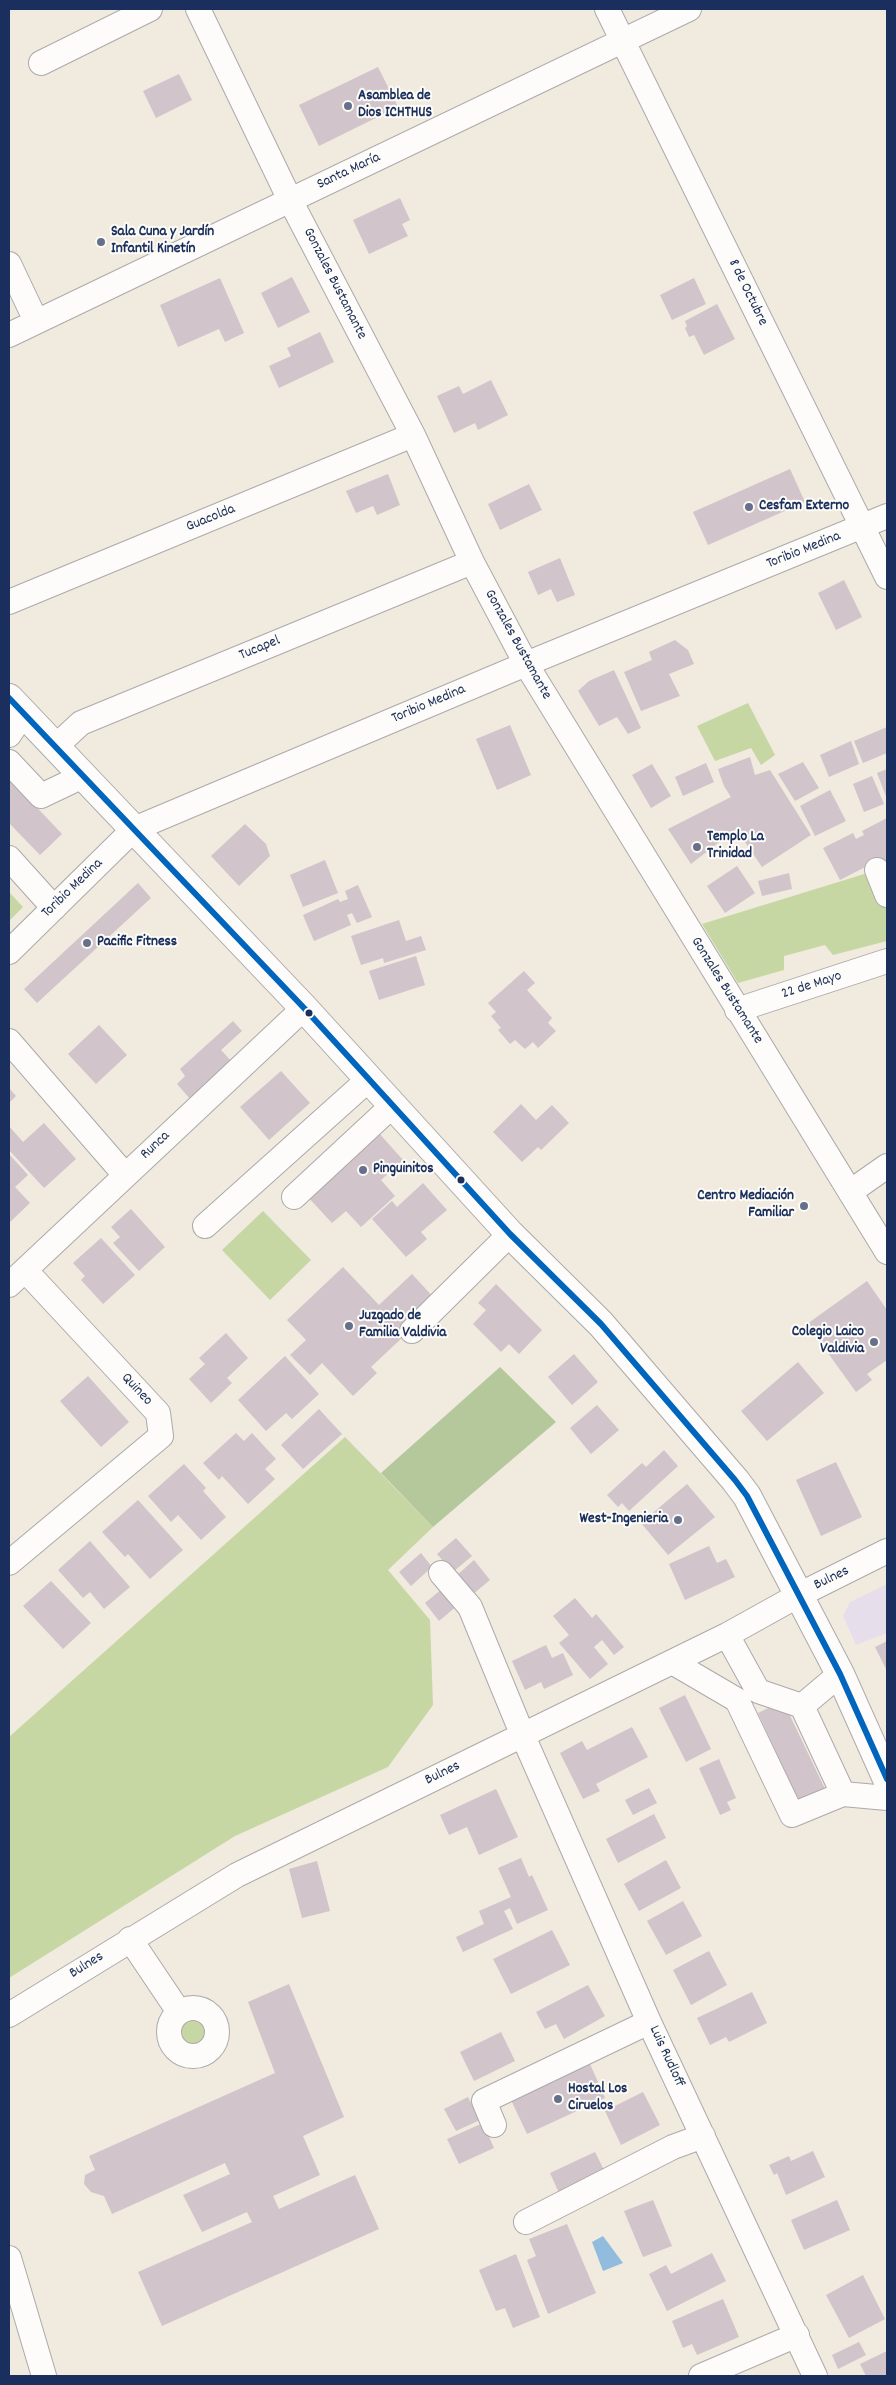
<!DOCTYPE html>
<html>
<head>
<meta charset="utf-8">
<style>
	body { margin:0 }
	#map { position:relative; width:896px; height:2385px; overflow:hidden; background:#f0eadf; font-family:Dekko,sans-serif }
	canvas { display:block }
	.frame { position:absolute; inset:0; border:10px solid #1b2f5e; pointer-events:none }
</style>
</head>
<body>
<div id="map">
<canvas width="896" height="2385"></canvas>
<div class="frame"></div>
</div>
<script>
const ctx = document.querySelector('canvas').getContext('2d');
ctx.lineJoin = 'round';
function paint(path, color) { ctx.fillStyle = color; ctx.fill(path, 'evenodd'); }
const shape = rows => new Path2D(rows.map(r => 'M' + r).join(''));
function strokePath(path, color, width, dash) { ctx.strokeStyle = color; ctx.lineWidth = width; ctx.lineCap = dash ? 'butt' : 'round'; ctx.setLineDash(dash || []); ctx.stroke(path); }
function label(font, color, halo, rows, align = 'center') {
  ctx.font = font + ' Dekko,sans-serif'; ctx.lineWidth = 4; ctx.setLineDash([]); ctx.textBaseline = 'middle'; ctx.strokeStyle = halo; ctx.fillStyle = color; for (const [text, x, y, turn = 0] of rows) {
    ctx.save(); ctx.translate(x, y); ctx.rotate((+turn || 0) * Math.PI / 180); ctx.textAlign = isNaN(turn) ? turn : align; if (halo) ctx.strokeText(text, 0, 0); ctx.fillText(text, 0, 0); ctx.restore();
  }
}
paint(shape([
	[887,1584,887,1633,856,1645,843,1616,850,1602]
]), '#e7deeb');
paint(shape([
	[748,703,775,755,761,765,751,748,715,761,697,726],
	[887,867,887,941,833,955,825,945,784,956,784,970,738,983,702,924],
	[9,892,23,907,9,921],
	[263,1211,311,1260,270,1300,222,1250],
	[345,1437,433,1527,388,1570,430,1620,433,1705,388,1767,235,1836,9,1978,9,1737],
	'179 2033a15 15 0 1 1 30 0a15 15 0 1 1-30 0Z'
]), '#c6d7a4');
paint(shape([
	[500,1367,556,1422,433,1527,381,1473]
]), '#b4c89c');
paint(shape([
	[603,2236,623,2263,603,2271,592,2242]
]), '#92bcdd');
paint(shape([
	[378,67,398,107,319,146,299,105],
	[179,74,192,100,156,118,143,91],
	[400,198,410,220,402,224,408,236,369,254,353,220],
	[292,277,310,312,278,328,261,293],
	[220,278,244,333,225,342,219,329,178,347,160,305],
	[694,278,706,304,672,320,660,295],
	[717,304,735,339,704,355,694,335,689,337,685,328,687,326,685,321],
	[320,332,334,362,279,388,269,366,291,356,287,348],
	[491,380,508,415,478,430,475,423,454,433,437,396,459,386,463,394],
	[790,469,805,502,708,545,693,512],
	[388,474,400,505,377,515,373,506,356,513,346,491],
	[529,484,542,510,500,530,488,504],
	[560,558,575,595,557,602,551,589,538,595,528,572],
	[844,580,862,617,836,630,818,593],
	[675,640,688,650,694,664,669,674,680,696,641,711,624,672,652,660,649,652],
	[614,670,641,728,628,734,617,717,599,726,578,691,589,681],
	[510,725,531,775,497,790,476,739],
	[887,727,887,753,863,763,854,741],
	[851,741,859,764,829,777,820,755],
	[750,757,755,775,770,770,811,835,762,867,736,829,691,864,668,829,731,797,724,786,718,769],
	[803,762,819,788,795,801,778,774],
	[706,763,714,782,683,796,675,777],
	[652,764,671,796,651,808,632,775],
	[887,769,887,799,877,773],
	[872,776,884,804,864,812,853,784],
	[9,778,62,834,40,855,9,823],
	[830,790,846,821,815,836,800,806],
	[887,818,887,862,879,865,877,861,840,880,823,848,853,833,856,839,864,835,862,831],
	[245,824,266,844,270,856,239,886,211,856],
	[325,860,338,893,303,907,290,875],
	[737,866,755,893,725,913,707,886],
	[789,873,792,889,762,896,758,881],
	[138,883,151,898,37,1003,24,989],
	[358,885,372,917,357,923,352,913,347,915,351,925,314,941,303,915,338,899,340,902,348,899,345,891],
	[399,920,406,941,421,936,426,950,384,963,383,958,361,965,351,936],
	[416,956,425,985,379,1000,369,971],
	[524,971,535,983,527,990,552,1018,548,1023,556,1031,538,1048,533,1042,525,1049,515,1040,510,1044,498,1030,501,1028,491,1016,496,1012,488,1003],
	[233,1021,242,1031,221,1050,232,1062,191,1100,177,1084,185,1076,180,1069],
	[99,1025,127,1055,96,1084,68,1054],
	[281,1071,310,1103,269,1140,240,1107],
	[9,1088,16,1096,9,1103],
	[521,1104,536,1120,552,1105,569,1123,541,1150,538,1147,522,1162,493,1132],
	[44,1123,76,1159,44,1188,9,1150,9,1126,23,1142],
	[377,1131,403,1160,381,1180,395,1196,361,1227,346,1211,332,1223,306,1195],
	[9,1154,28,1175,15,1187,30,1203,9,1223],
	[423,1183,447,1210,421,1232,427,1239,406,1257,372,1219,392,1201,397,1207],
	[131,1209,165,1247,139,1271,113,1243,120,1237,111,1227],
	[101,1238,135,1275,103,1304,81,1280,85,1276,73,1263],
	[343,1267,379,1305,412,1274,435,1299,400,1332,404,1336,371,1367,377,1373,353,1396,322,1363,310,1375,290,1355,306,1340,287,1320],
	[867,1281,887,1310,887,1360,867,1374,872,1380,856,1392,807,1324],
	[496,1284,542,1330,519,1354,509,1344,501,1352,473,1324,486,1310,478,1303],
	[226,1333,248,1358,227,1378,232,1383,211,1403,189,1379,205,1364,199,1358],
	[574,1354,598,1382,572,1405,548,1377],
	[285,1356,319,1394,292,1419,286,1413,266,1431,238,1400],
	[798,1362,824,1393,767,1441,741,1411],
	[88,1376,129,1422,101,1447,60,1401],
	[597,1405,619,1430,591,1454,570,1428],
	[319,1409,342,1434,303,1469,281,1445],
	[236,1433,244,1441,252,1433,276,1459,265,1469,275,1479,248,1504,222,1476,219,1480,203,1463],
	[664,1450,678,1466,629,1511,622,1503,618,1507,607,1495,642,1463,646,1467],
	[836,1462,862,1517,821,1536,796,1480],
	[184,1464,206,1488,203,1491,226,1517,201,1540,178,1515,171,1522,148,1496],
	[687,1484,715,1517,668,1555,641,1523],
	[138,1500,183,1550,150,1579,128,1554,125,1557,102,1532],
	[456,1538,472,1556,453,1572,437,1554],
	[90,1541,130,1587,104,1609,90,1592,83,1598,58,1570],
	[709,1546,717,1563,726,1559,735,1577,685,1600,669,1564],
	[421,1553,432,1567,411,1586,399,1572],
	[474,1560,490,1580,472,1595,456,1576],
	[51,1581,91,1623,63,1649,23,1606],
	[443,1588,458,1605,439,1621,425,1603],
	[575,1598,592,1618,596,1614,624,1647,614,1655,602,1640,594,1647,608,1664,590,1679,559,1643,569,1635,553,1616],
	[887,1641,887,1671,875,1647],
	[546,1645,552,1658,563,1653,573,1675,544,1689,541,1682,525,1690,512,1661],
	[685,1695,711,1749,686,1762,659,1708],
	[783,1701,827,1793,800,1804,758,1713],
	[632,1727,648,1757,596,1784,600,1791,583,1799,560,1753,582,1741,587,1750],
	[719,1759,736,1798,727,1802,731,1810,720,1815,699,1768],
	[649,1788,657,1803,633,1815,625,1800],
	[496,1789,518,1837,479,1855,467,1827,449,1835,440,1815],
	[654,1814,666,1838,618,1863,606,1839],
	[521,1858,529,1877,532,1875,548,1910,517,1924,510,1908,504,1911,513,1929,463,1952,456,1937,484,1924,479,1911,511,1897,498,1868],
	[666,1860,681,1888,639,1911,624,1884],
	[317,1861,330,1911,302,1918,289,1869],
	[683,1901,702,1936,666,1955,647,1921],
	[552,1930,570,1965,511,1994,493,1959],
	[709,1951,727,1985,691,2005,673,1970],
	[289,1984,344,2117,303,2136,320,2175,273,2196,279,2209,355,2175,379,2229,162,2326,138,2272,252,2222,247,2212,202,2232,183,2195,230,2174,225,2163,112,2214,104,2196,91,2192,84,2184,85,2175,95,2170,89,2156,275,2073,248,2002],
	[588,1985,605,2016,564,2039,556,2024,545,2029,536,2012],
	[752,1992,767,2023,729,2042,726,2037,710,2045,697,2018],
	[501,2032,515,2061,474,2081,460,2052],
	[590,2064,605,2098,527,2134,511,2100],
	[643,2092,660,2125,621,2145,605,2111],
	[468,2097,480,2120,456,2131,444,2109],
	[483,2123,494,2148,459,2164,447,2139],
	[813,2151,825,2177,786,2195,777,2173,774,2175,769,2165,789,2156,791,2161],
	[595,2152,605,2172,559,2193,550,2173],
	[653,2200,672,2246,643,2257,624,2211],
	[837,2200,850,2230,804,2250,791,2220],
	[567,2224,596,2293,548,2314,527,2260,536,2256,529,2239],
	[712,2253,726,2281,667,2311,649,2274,666,2265,671,2274],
	[516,2254,540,2317,513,2328,505,2308,496,2311,479,2270],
	[863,2275,885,2319,849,2338,826,2295],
	[723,2299,739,2337,697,2355,692,2344,683,2348,672,2321],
	[859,2342,866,2355,838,2369,832,2355],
	[887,2351,887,2376,866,2376,860,2364]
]), '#d1c4cb');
const minor = shape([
	[198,9,290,200,413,435,472,562,526,664,887,1252],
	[607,9,887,577],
	[41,63,150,9],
	[9,264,36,321],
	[9,335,689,9],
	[9,602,413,435],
	[9,735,23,714],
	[55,747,81,723,472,562],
	[9,762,41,796,83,776],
	[9,858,54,908],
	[877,870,887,895],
	[9,952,134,829,526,664,887,516],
	[737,1010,887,961],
	[9,1041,125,1175],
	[850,1192,887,1166],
	[294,1197,392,1106],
	[205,1226,369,1079],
	[9,1285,304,1008],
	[412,1331,510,1234],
	[9,1563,161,1436,158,1413,25,1270],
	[441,1573,470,1607,523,1736,649,2022,815,2376],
	[727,1635,758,1691,802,1706],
	[672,1662,737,1700,792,1815,843,1794],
	[840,1674,802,1706,843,1794,887,1798],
	[130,1939,179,2012],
	'169 2032a24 24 0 1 1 48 0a24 24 0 1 1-48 0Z',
	[9,2015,237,1875,727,1635,799,1595,887,1551],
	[494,2125,484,2101,649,2022],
	[526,2222,673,2147,703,2136],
	[9,2258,44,2376],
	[701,2376,797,2335]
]);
const major = shape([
	[9,698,304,1008,510,1234,601,1324,735,1480,747,1496,840,1674,887,1779]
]);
strokePath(minor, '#abaaaa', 26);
strokePath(major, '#abaaaa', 30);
strokePath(minor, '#fdfcfa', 24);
strokePath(major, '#fdfcfa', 28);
strokePath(shape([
	[9,698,304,1008,510,1234,601,1324,735,1480,747,1496,840,1674,887,1779]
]), '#0065bd', 6);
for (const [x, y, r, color] of [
	[348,106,5,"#66708b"],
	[101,242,5,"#66708b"],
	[749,507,5,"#66708b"],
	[697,847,5,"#66708b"],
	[87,943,5,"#66708b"],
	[309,1013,4.5,"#1b2f5e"],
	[363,1170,5,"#66708b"],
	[461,1180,4.5,"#1b2f5e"],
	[804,1206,5,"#66708b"],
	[349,1326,5,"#66708b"],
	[874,1342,5,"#66708b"],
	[678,1520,5,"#66708b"],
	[558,2099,5,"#66708b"]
]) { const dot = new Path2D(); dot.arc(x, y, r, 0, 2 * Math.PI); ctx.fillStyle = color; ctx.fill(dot); strokePath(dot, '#fdfcf7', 2); }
label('bold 15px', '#1b2f5e', '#fdfcf7', [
	["Asamblea de",358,97],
	["Dios ICHTHUS",358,114],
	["Sala Cuna y Jardín",111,233],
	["Infantil Kinetín",111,250],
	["Cesfam Externo",759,507],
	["Templo La",707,838],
	["Trinidad",707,855],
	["Pacific Fitness",97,943],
	["Pinguinitos",373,1170],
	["Centro Mediación",794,1197,"right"],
	["Familiar",794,1214,"right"],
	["Juzgado de",359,1317],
	["Familia Valdivia",359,1334],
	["Colegio Laico",864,1333,"right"],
	["Valdivia",864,1350,"right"],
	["West-Ingenieria",668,1520,"right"],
	["Hostal Los",568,2090],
	["Ciruelos",568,2107]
], 'left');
label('15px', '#1b2f5e', '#fdfcf7', [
	["Santa María",349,172,-25],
	["Gonzales Bustamante",334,284,63],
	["8 de Octubre",747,293,64],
	["Guacolda",211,519,-22],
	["Toribio Medina",804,551,-22],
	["Gonzales Bustamante",517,645,61],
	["Tucapel",260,649,-22],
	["Toribio Medina",429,705,-23],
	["Toribio Medina",73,889,-44],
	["22 de Mayo",812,986,-18],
	["Gonzales Bustamante",726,991,58],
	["Runca",156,1146,-43],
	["Quineo",136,1390,47],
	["Bulnes",832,1579,-26],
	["Bulnes",443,1774,-26],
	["Bulnes",87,1966,-32],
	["Luis Rudloff",666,2057,65]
]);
</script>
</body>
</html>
